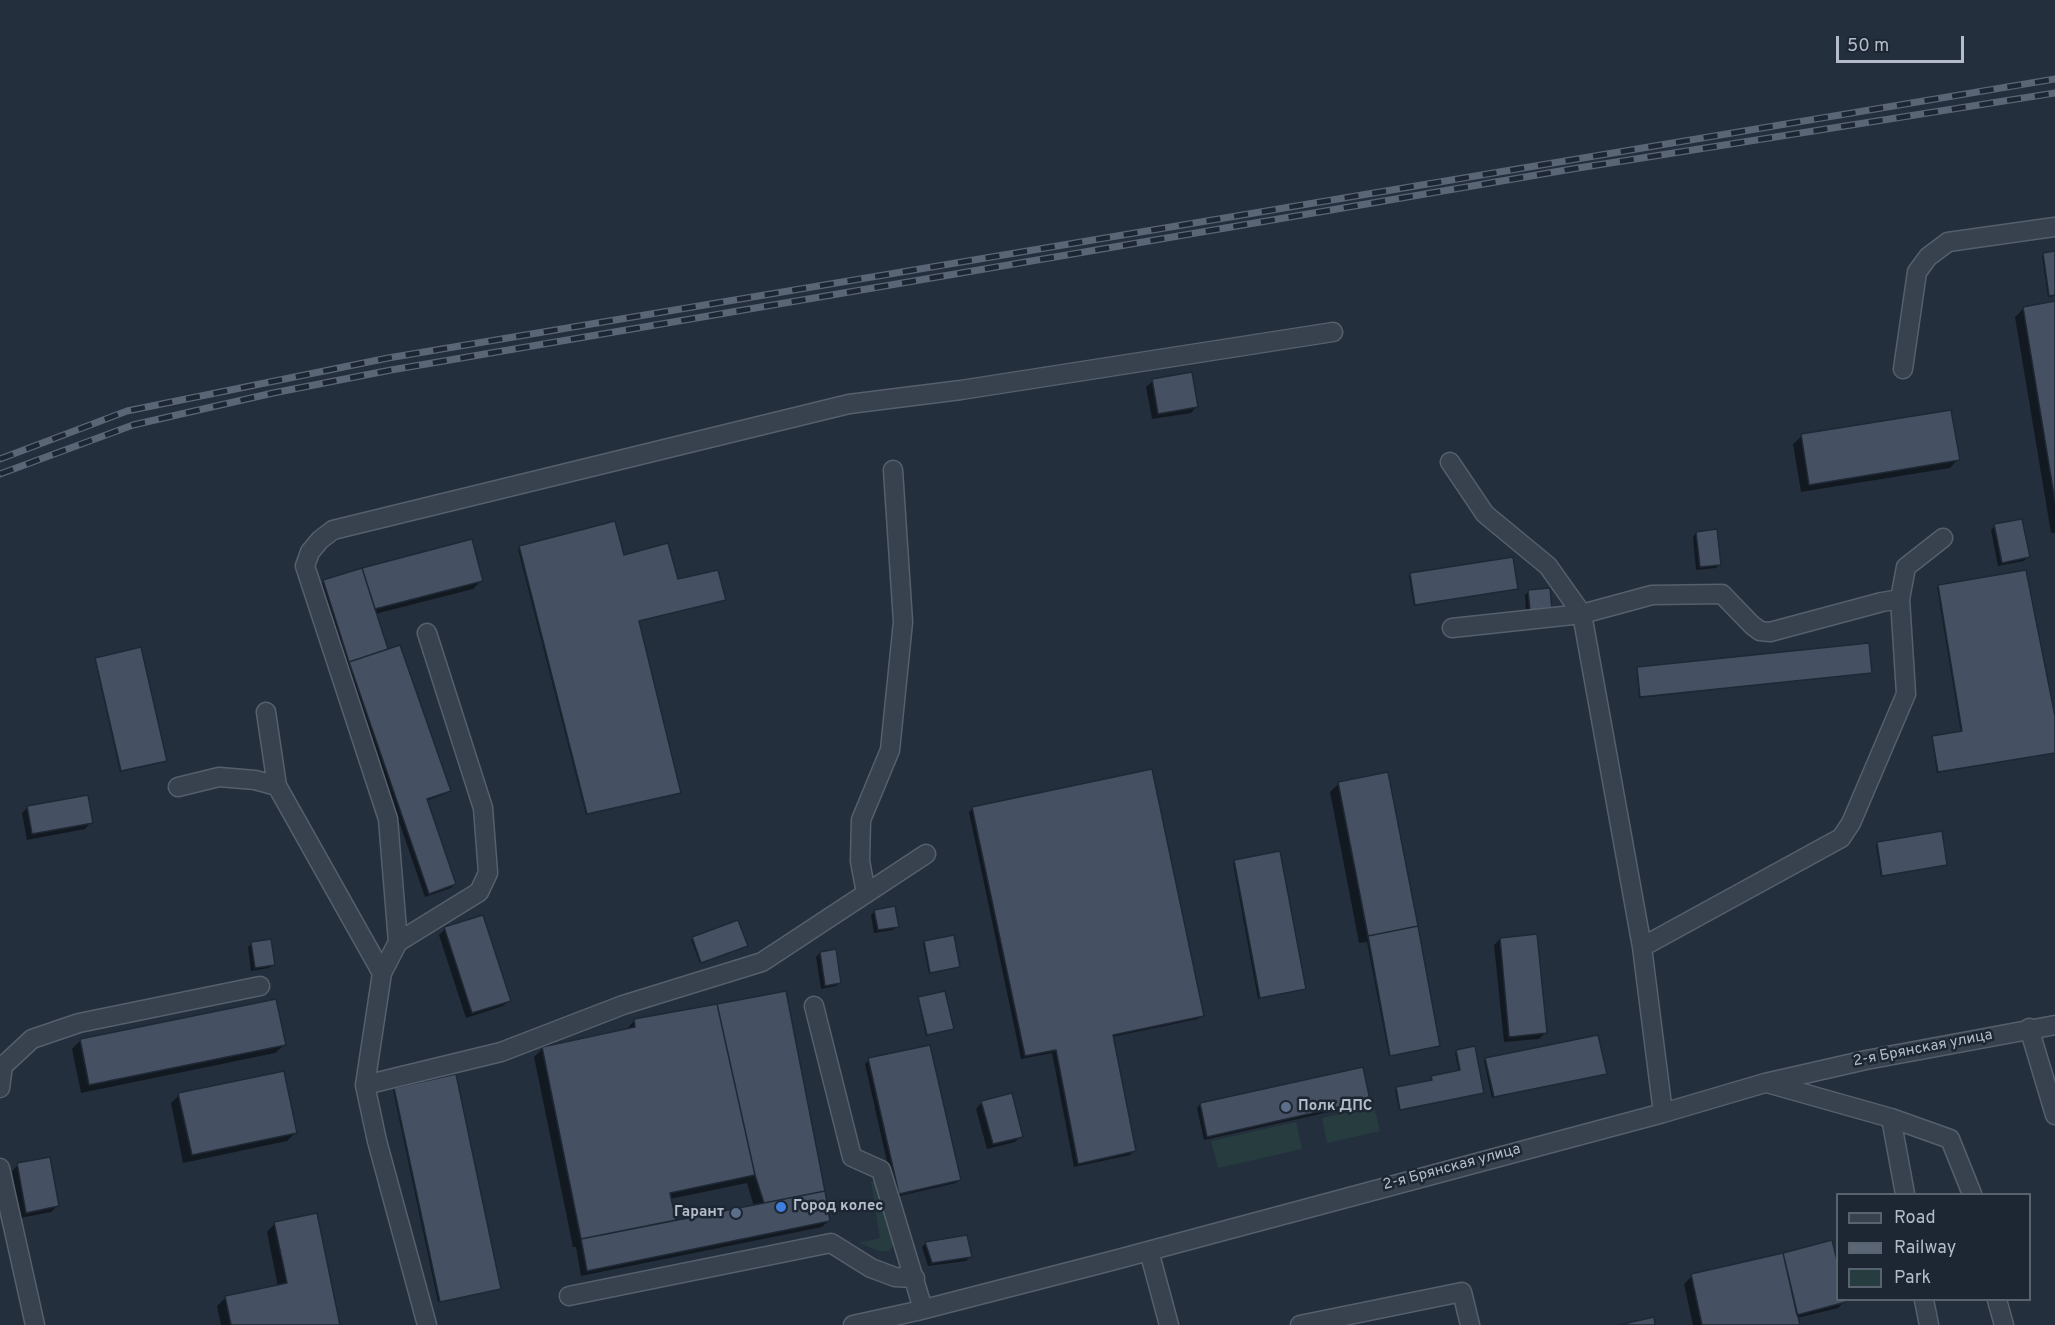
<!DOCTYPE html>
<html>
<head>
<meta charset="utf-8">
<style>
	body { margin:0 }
	#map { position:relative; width:2055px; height:1325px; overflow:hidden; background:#242f3e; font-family:Overpass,sans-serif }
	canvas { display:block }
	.legend { position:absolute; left:1836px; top:1193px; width:195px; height:108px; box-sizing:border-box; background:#1d2633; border:2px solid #59626f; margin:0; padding:8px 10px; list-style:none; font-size:18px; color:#b4bcc9 }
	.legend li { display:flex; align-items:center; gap:12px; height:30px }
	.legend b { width:30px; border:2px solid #59626f }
	.scale { position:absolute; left:1836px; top:36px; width:128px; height:27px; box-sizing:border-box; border:3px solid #b4bcc9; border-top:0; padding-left:8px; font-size:18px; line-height:21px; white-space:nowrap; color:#b4bcc9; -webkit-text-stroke:4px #1d2633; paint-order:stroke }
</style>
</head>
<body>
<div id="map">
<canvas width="2055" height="1325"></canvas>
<ul class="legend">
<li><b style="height:8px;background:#38414e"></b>Road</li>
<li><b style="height:8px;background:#5a6575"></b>Railway</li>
<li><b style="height:16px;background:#263c3f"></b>Park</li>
</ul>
<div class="scale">50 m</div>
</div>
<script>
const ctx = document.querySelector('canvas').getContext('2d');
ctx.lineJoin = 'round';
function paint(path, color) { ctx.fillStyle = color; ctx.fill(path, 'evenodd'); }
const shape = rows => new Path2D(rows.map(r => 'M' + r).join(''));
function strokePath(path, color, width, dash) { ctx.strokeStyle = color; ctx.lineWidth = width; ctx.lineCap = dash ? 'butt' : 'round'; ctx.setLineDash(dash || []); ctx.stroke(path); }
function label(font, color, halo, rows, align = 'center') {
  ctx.font = font + ' Overpass,sans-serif'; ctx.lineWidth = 5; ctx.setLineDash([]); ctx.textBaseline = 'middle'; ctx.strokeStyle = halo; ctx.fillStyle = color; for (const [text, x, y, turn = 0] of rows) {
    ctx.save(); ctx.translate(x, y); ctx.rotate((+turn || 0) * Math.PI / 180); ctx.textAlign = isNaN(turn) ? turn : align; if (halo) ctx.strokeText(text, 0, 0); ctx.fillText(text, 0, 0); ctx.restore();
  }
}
paint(shape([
	[1374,1106,1380,1131,1327,1143,1322,1118],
	[1296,1122,1302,1149,1218,1168,1211,1141],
	[871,1182,875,1182,894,1245,889,1251,879,1251,859,1243,880,1238]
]), '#263c3f');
paint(shape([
	[2055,252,2055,296,2048,297,2042,256],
	[2055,303,2055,533,2051,533,2015,317,2024,308],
	[1153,381,1197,406,1191,413,1152,419,1146,387],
	[1802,436,1958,459,1950,468,1801,492,1793,444],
	[614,523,623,557,724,599,637,622,679,792,586,815,518,549],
	[1995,526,2028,557,2024,561,1998,566,1991,530],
	[1696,533,1720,564,1716,568,1696,570,1693,537],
	[1411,575,1517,588,1414,606,1409,576],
	[481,581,473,589,375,614,386,649,449,790,445,794,426,801,455,884,451,888,425,897,346,668,348,665,322,583],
	[1939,586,2055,718,2055,753,1937,773,1932,739,1961,733,1937,587],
	[1529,591,1550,609,1526,614,1525,595],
	[96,659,165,761,164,762,120,772,95,660],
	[1638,669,1870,672,1639,698,1637,670],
	[1339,783,1439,1046,1437,1047,1389,1056,1367,942,1359,943,1330,792],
	[28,807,91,822,85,829,27,840,22,813],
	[973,808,1202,1015,1198,1019,1112,1037,1134,1151,1130,1155,1074,1167,1052,1053,1021,1059,969,812],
	[1877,844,1946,864,1881,877,1876,845],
	[1279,853,1305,988,1258,999,1233,863],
	[875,911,897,926,893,930,874,933,871,915],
	[737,922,744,947,700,963,691,940],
	[445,929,509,1000,503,1006,466,1018,439,935],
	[1500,939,1545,1033,1539,1039,1504,1042,1494,945],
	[924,942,958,967,929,974,923,944],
	[252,943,273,965,269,968,251,971,248,947],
	[820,953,840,982,836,986,821,989,816,957],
	[785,993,828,1221,822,1227,581,1276,576,1247,573,1247,534,1057,543,1048,626,1030,635,1020],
	[747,1183,754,1207,671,1223,674,1220,670,1199],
	[919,998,952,1028,926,1036,918,1000],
	[275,1001,284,1045,275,1053,81,1093,72,1049,80,1041],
	[1457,1052,1483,1092,1399,1110,1395,1090,1431,1082,1432,1077,1459,1072,1455,1053],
	[869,1060,960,1179,956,1183,895,1197,865,1064],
	[1485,1060,1605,1073,1492,1098,1484,1061],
	[395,1089,500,1288,498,1290,438,1302,393,1090],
	[179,1095,296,1132,287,1141,183,1163,171,1103],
	[1368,1100,1365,1104,1204,1140,1197,1108,1200,1104],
	[982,1102,1021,1136,1015,1142,987,1149,976,1109],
	[18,1165,57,1206,51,1212,20,1218,12,1171],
	[275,1223,339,1325,221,1325,217,1306,226,1297,278,1287,267,1232],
	[966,1236,970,1257,966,1261,928,1266,922,1247,925,1244],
	[1692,1276,1844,1300,1845,1301,1838,1308,1797,1318,1799,1325,1693,1325,1684,1284]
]), '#0007');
const building = shape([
	[2055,251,2055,295,2049,296,2043,253,2055,251],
	[2055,301,2055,501,2023,307,2055,301],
	[1192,372,1198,407,1158,414,1152,379,1192,372],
	[1951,410,1960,460,1809,485,1801,434,1951,410],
	[2022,519,2030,557,2002,563,1994,524,2022,519],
	[615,521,624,555,668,543,678,579,718,570,726,600,639,621,681,793,587,814,519,546,615,521],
	[1717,529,1721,565,1700,567,1696,532,1717,529],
	[472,539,483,581,375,609,362,568,472,539],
	[1513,557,1518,589,1415,605,1410,573,1513,557],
	[362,568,388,649,349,662,323,580,362,568],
	[2026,570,2055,716,2055,753,1938,772,1932,736,1962,731,1938,585,2026,570],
	[1550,588,1552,610,1530,611,1528,590,1550,588],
	[1869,643,1872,673,1640,697,1637,667,1869,643],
	[400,645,451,791,427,799,456,884,429,894,349,662,400,645],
	[141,647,167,761,121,771,95,658,141,647],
	[1152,769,1204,1016,1113,1035,1136,1151,1078,1164,1056,1050,1025,1056,972,807,1152,769],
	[1388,772,1418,926,1368,936,1338,782,1388,772],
	[88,795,93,823,32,834,27,806,88,795],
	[1942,831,1947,865,1882,876,1877,842,1942,831],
	[1280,851,1306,989,1260,998,1234,860,1280,851],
	[895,906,899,927,878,930,874,910,895,906],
	[483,915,511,1001,472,1013,444,927,483,915],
	[738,920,748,946,701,963,692,937,738,920],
	[1418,926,1440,1046,1390,1056,1368,936,1418,926],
	[1537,934,1547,1033,1509,1037,1500,938,1537,934],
	[954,935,960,967,930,973,924,941,954,935],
	[271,939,275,965,255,968,251,942,271,939],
	[836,949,841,983,825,986,820,952,836,949],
	[786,991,825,1191,764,1203,755,1175,717,1004,786,991],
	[945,991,954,1029,927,1035,918,997,945,991],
	[276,999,286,1045,89,1085,80,1039,276,999],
	[717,1004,755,1175,670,1193,676,1220,581,1239,542,1047,635,1027,634,1019,717,1004],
	[1598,1035,1607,1074,1494,1097,1485,1058,1598,1035],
	[930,1045,961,1180,899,1194,868,1058,930,1045],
	[1475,1046,1484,1093,1400,1110,1396,1087,1432,1080,1431,1076,1460,1070,1456,1050,1475,1046],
	[1363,1067,1370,1100,1207,1137,1200,1103,1363,1067],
	[284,1071,297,1133,192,1155,178,1093,284,1071],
	[456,1074,501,1289,440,1302,394,1088,456,1074],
	[1012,1093,1023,1137,993,1144,981,1101,1012,1093],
	[50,1157,59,1206,26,1213,17,1163,50,1157],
	[825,1191,830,1221,587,1271,581,1239,825,1191],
	[317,1213,340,1325,231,1325,225,1296,287,1283,274,1222,317,1213],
	[967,1235,972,1257,932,1263,925,1242,967,1235],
	[1832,1240,1838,1264,1838,1300,1846,1300,1846,1302,1797,1315,1783,1253,1832,1240],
	[1783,1253,1800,1325,1702,1325,1691,1274,1783,1253],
	[1654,1317,1655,1325,1619,1325,1654,1317]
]);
paint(building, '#455162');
strokePath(building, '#1f2835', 1.5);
const minor = shape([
	[1903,369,1917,272,1928,257,1948,242,2055,227],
	[1450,462,1485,514,1548,566,1582,614,1642,947,1663,1113],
	[1452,628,1582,614,1652,595,1722,594,1752,625,1760,631,1770,632,1882,602,1900,599],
	[266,712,277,786,382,973],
	[178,787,219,777,255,780,277,786],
	[866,893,860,861,861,820,890,750,903,622,893,470],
	[398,942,388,819,305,566,310,552,320,540,333,530,849,404,961,390,1333,332],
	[1642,947,1841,838,1851,823,1906,694,1900,599,1906,567,1943,538],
	[814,1006,852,1157,881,1170,923,1309],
	[2029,1028,2055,1115],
	[1767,1083,1891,1118,1950,1139,1972,1194],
	[365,1085,501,1052,623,1005,762,962,926,854],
	[0,1088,3,1066,32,1039,79,1023,260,986],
	[1891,1118,1905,1194],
	[0,1168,35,1325],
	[1149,1251,1169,1325],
	[569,1296,831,1243,871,1268,895,1277,915,1278],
	[1924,1300,1929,1325],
	[1997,1300,2004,1325],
	[427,1325,377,1141,365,1085,382,973,398,942,479,892,488,873,483,808,427,633],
	[853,1325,917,1311,1111,1261,1663,1113,1765,1083,1866,1060,2055,1025],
	[1300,1325,1462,1292,1470,1325]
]);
strokePath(minor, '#565f6c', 21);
strokePath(minor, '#38414e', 18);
const rail = shape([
	[0,459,127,411,388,358,2055,79],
	[0,474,133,425,273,393,391,370,1572,169,2055,93]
]);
strokePath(rail, '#5a6575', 7);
strokePath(rail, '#1d2633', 4.5, [14]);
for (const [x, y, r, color] of [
	[1286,1107,6,"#5c6f8a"],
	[781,1207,6,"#3f7fe0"],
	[736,1213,6,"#5c6f8a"]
]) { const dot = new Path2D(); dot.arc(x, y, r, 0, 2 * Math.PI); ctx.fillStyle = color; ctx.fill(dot); strokePath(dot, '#1d2633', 2); }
label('15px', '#b4bcc9', '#1d2633', [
	["2-я Брянская улица",1923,1049,-11],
	["2-я Брянская улица",1452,1168,-15]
]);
label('bold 15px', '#b4bcc9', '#1d2633', [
	["Полк ДПС",1298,1107],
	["Город колес",793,1207],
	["Гарант",724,1213,"right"]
], 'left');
</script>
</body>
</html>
